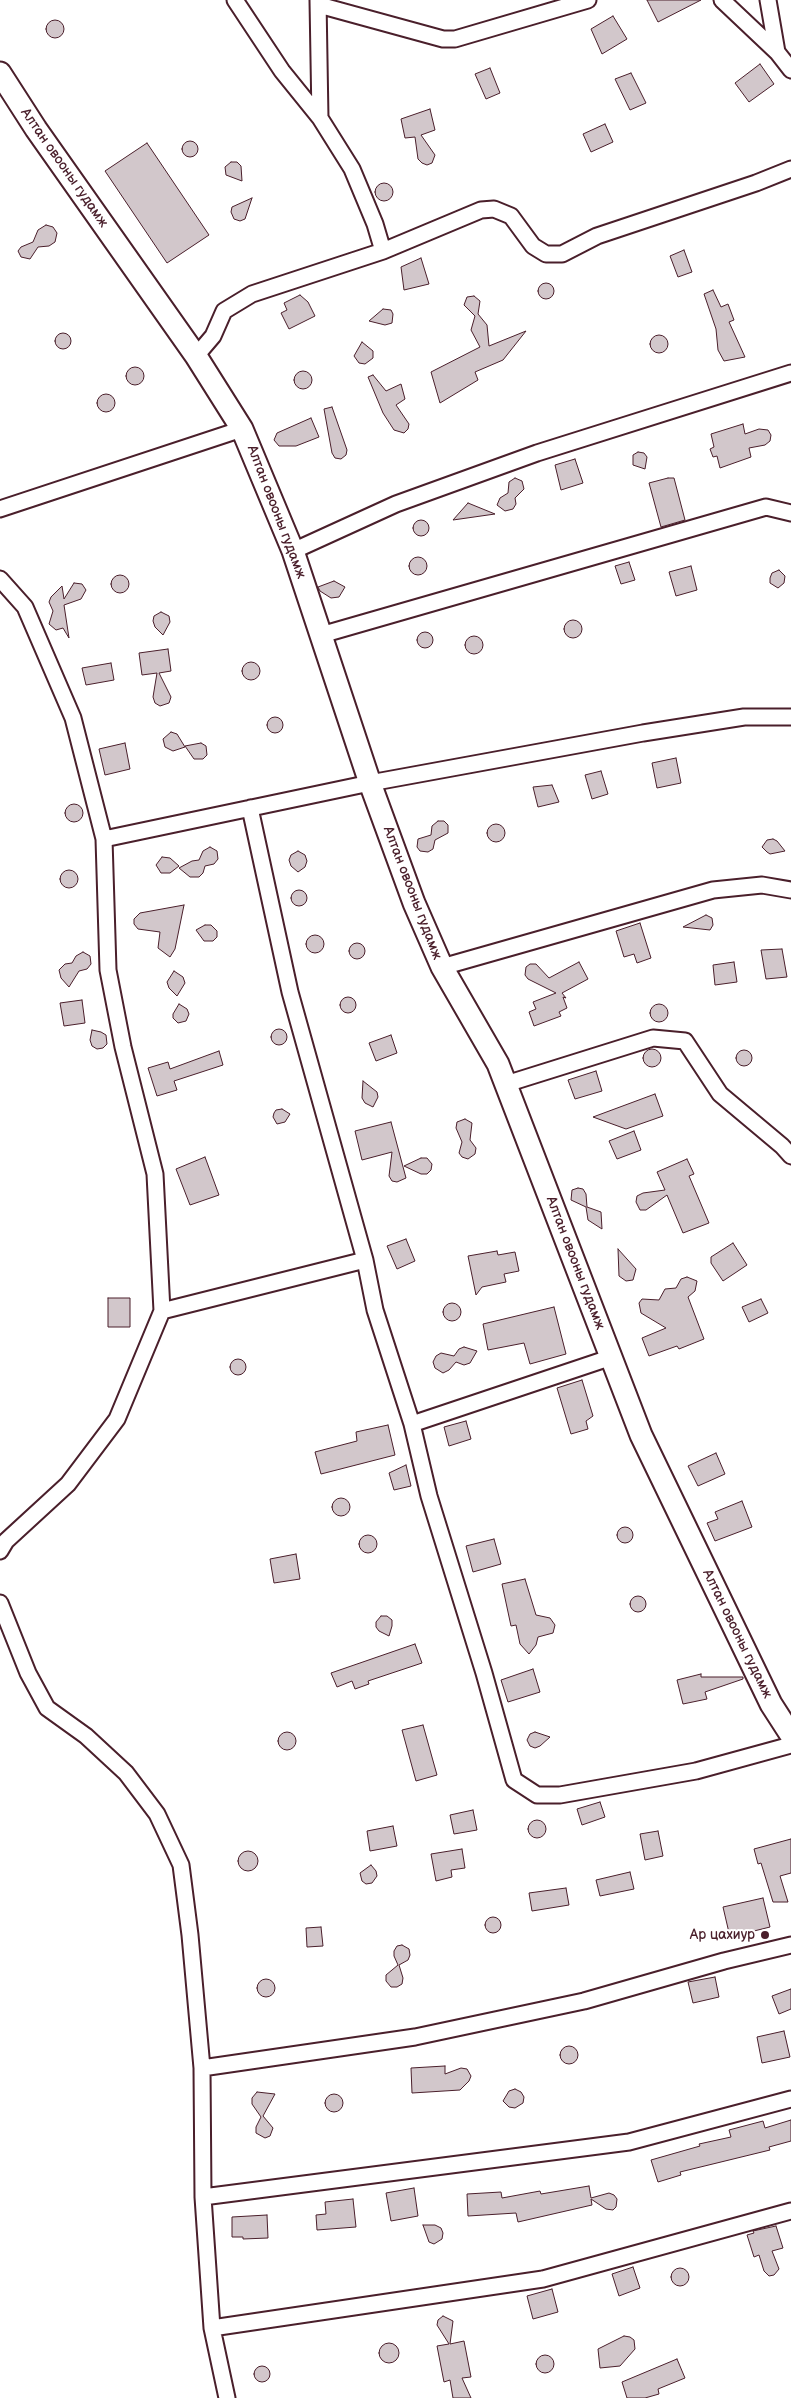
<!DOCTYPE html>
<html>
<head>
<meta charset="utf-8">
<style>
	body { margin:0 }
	canvas { display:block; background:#fff }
</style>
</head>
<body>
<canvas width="791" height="2398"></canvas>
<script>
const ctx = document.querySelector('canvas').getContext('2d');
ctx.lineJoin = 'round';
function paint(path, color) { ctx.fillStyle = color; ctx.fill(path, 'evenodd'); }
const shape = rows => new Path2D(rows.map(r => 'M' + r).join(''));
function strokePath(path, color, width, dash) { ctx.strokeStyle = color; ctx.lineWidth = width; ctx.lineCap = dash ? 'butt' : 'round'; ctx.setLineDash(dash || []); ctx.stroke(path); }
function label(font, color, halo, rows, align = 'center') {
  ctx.font = font + ' "Balsamiq Sans",sans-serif'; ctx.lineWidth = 4; ctx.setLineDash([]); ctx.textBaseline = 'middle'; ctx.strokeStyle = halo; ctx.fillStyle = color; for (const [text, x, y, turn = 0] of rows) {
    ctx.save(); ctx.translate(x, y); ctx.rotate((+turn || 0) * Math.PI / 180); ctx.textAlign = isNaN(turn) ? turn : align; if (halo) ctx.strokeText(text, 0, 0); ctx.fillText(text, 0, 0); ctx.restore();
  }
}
const building = shape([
	[647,0,701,0,658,22,647,0],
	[613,16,627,39,602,54,591,29,613,16],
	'46 29a9 9 0 1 1 18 0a9 9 0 1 1-18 0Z',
	[760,64,774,84,749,102,735,83,760,64],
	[490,68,500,93,486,99,475,74,490,68],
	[631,73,646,103,630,110,615,79,631,73],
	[430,109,435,130,421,135,435,155,432,163,427,165,422,163,418,159,415,137,405,138,401,119,430,109],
	[605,124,613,142,591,152,583,134,605,124],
	'182 149a8 8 0 1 1 16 0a8 8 0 1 1-16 0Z',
	[147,143,209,235,167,263,105,171,147,143],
	[231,162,237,162,241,166,242,181,226,175,225,167,231,162],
	'375 192a9 9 0 1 1 18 0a9 9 0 1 1-18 0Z',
	[252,198,245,219,240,221,234,219,231,212,232,207,252,198],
	[46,225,53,227,57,233,55,242,49,246,38,247,30,259,21,257,18,251,21,247,33,242,38,230,46,225],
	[684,250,692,272,678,277,670,256,684,250],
	[421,258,429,284,404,290,401,267,421,258],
	'538 291a8 8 0 1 1 16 0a8 8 0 1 1-16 0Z',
	[713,290,721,307,728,304,734,320,729,322,745,357,724,361,718,350,716,329,704,294,713,290],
	[300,295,308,302,315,316,289,329,281,313,287,310,284,303,300,295],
	[474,296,480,301,478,314,487,325,489,346,526,331,503,360,475,372,478,380,440,403,431,372,480,347,471,330,475,316,464,305,467,297,474,296],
	[383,309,391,310,393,314,392,323,385,325,369,321,383,309],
	'55 341a8 8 0 1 1 16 0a8 8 0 1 1-16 0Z',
	'650 344a9 9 0 1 1 18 0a9 9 0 1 1-18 0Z',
	[362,342,373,351,373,358,365,364,359,363,354,356,362,342],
	'126 376a9 9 0 1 1 18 0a9 9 0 1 1-18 0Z',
	'294 380a9 9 0 1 1 18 0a9 9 0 1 1-18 0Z',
	[373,375,386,391,401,384,405,399,396,405,409,424,408,429,404,433,394,430,383,413,368,377,373,375],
	'97 403a9 9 0 1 1 18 0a9 9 0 1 1-18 0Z',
	[332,407,347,450,346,455,341,459,335,458,332,453,324,409,332,407],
	[311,418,319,437,296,446,279,446,274,440,277,433,311,418],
	[743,424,745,434,759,429,768,430,771,435,770,441,765,445,749,448,751,457,720,468,717,456,713,457,710,449,714,447,711,434,743,424],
	[638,452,644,453,647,457,645,469,633,465,633,455,638,452],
	[575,459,583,483,561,490,555,465,575,459],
	[515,478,522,481,524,489,515,498,516,504,513,509,505,511,497,505,500,498,508,493,509,482,515,478],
	[668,478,674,478,685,520,661,527,649,483,668,478],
	[468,503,495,514,453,520,468,503],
	'413 528a8 8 0 1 1 16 0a8 8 0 1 1-16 0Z',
	'409 566a9 9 0 1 1 18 0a9 9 0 1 1-18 0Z',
	[629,562,635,580,621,584,615,566,629,562],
	[691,566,697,590,676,596,669,572,691,566],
	[779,570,785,576,784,583,778,588,770,583,770,578,772,573,779,570],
	'111 584a9 9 0 1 1 18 0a9 9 0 1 1-18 0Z',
	[334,581,345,587,339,597,331,598,320,591,318,587,334,581],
	[74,583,82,584,86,590,81,599,64,605,69,638,63,628,56,630,49,624,53,611,49,602,51,597,62,586,64,599,74,583],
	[161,612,169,616,170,622,163,635,155,627,153,621,154,616,161,612],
	'564 629a9 9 0 1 1 18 0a9 9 0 1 1-18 0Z',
	'417 640a8 8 0 1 1 16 0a8 8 0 1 1-16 0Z',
	'465 645a9 9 0 1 1 18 0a9 9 0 1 1-18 0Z',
	[168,649,171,671,159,673,171,697,169,703,160,706,155,703,153,697,157,673,142,675,139,653,168,649],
	'242 671a9 9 0 1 1 18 0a9 9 0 1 1-18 0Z',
	[111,663,114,680,86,685,82,668,111,663],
	'267 725a8 8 0 1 1 16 0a8 8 0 1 1-16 0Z',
	[171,732,177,734,185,747,173,751,165,747,163,739,171,732],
	[125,743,130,769,105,775,99,749,125,743],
	[201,743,206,746,207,755,203,759,194,759,185,746,201,743],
	[676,758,681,783,657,788,652,763,676,758],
	[601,771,608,794,592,799,585,775,601,771],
	[552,785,559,802,538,807,533,787,552,785],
	'65 813a9 9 0 1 1 18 0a9 9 0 1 1-18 0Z',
	[438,821,444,821,448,825,448,833,435,840,433,849,428,852,420,851,417,847,418,839,431,835,432,826,438,821],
	'487 833a9 9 0 1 1 18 0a9 9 0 1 1-18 0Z',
	[773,839,777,841,785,851,770,854,767,852,762,847,767,840,773,839],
	[210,847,217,851,218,859,214,864,205,866,203,873,199,877,190,877,179,868,192,861,199,860,203,851,210,847],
	[298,851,305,855,307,861,305,867,298,872,291,866,289,860,291,855,298,851],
	[162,857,170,858,179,866,170,873,161,873,156,865,162,857],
	'60 879a9 9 0 1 1 18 0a9 9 0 1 1-18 0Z',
	'291 898a8 8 0 1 1 16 0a8 8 0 1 1-16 0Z',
	[184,905,175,949,170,957,158,948,160,932,138,929,134,924,134,919,140,913,184,905],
	[706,915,712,918,713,925,710,930,683,927,706,915],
	[640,923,651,958,637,963,634,954,624,957,616,931,640,923],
	[205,925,211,925,217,931,217,937,213,941,204,941,196,930,205,925],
	'306 944a9 9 0 1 1 18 0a9 9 0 1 1-18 0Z',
	'349 951a8 8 0 1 1 16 0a8 8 0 1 1-16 0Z',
	[782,949,787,977,766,979,761,950,782,949],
	[83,952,90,956,91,964,87,969,79,971,69,987,61,978,59,970,65,964,72,963,76,956,83,952],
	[579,962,588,979,562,993,566,998,563,997,567,1008,559,1012,561,1016,534,1026,529,1012,536,1009,533,1002,556,993,528,979,525,975,526,967,530,964,536,964,549,978,579,962],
	[734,962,737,982,715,985,713,965,734,962],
	[174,971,183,977,185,983,177,996,169,988,167,982,174,971],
	'340 1005a8 8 0 1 1 16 0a8 8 0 1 1-16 0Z',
	[82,1000,85,1023,64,1026,60,1003,82,1000],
	[179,1004,187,1009,189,1014,186,1021,178,1023,173,1018,173,1014,179,1004],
	'650 1013a9 9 0 1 1 18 0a9 9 0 1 1-18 0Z',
	'271 1037a8 8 0 1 1 16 0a8 8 0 1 1-16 0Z',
	[92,1030,101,1032,106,1035,107,1044,103,1048,97,1049,92,1046,90,1040,92,1030],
	[391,1035,397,1053,376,1061,369,1043,391,1035],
	'643 1058a9 9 0 1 1 18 0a9 9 0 1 1-18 0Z',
	'736 1058a8 8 0 1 1 16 0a8 8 0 1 1-16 0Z',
	[219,1051,223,1065,174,1081,177,1090,157,1096,148,1068,168,1062,170,1069,219,1051],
	[596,1071,602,1091,575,1099,568,1080,596,1071],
	[363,1081,377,1092,378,1097,373,1107,365,1103,362,1098,363,1081],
	[655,1094,663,1116,626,1129,593,1117,655,1094],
	[282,1109,290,1114,285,1122,277,1124,273,1117,274,1113,276,1110,282,1109],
	[465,1119,472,1123,470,1140,476,1148,475,1154,468,1159,462,1157,459,1153,462,1142,456,1128,457,1122,465,1119],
	[391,1122,406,1178,397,1182,392,1181,389,1176,392,1152,362,1160,355,1131,391,1122],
	[634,1131,641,1150,617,1159,609,1141,634,1131],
	[205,1157,219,1195,190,1205,176,1169,205,1157],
	[421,1158,427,1158,432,1164,431,1170,427,1174,421,1174,404,1166,421,1158],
	[687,1159,694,1174,689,1176,709,1223,683,1233,667,1195,646,1210,640,1210,636,1202,637,1196,643,1193,665,1190,657,1172,687,1159],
	[578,1188,583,1189,586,1194,587,1207,601,1212,602,1229,588,1220,586,1207,571,1200,572,1190,578,1188],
	[406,1239,415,1261,397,1269,387,1246,406,1239],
	[733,1243,747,1265,723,1281,711,1263,711,1257,733,1243],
	[618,1249,636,1269,633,1280,626,1281,619,1276,618,1249],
	[497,1251,498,1255,515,1252,519,1271,504,1274,506,1282,482,1287,476,1295,468,1256,497,1251],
	[687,1277,697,1281,695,1291,688,1297,704,1339,679,1349,677,1346,649,1356,642,1338,666,1328,641,1313,639,1303,642,1299,659,1300,665,1289,676,1288,681,1279,687,1277],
	[108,1298,130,1298,130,1327,108,1327,108,1298],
	[761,1299,768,1313,749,1322,742,1307,761,1299],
	'443 1312a9 9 0 1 1 18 0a9 9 0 1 1-18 0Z',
	[554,1307,566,1354,530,1364,524,1343,488,1350,483,1324,554,1307],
	[464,1347,477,1351,470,1363,464,1365,456,1362,449,1370,443,1373,435,1368,433,1362,436,1356,441,1353,454,1356,459,1349,464,1347],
	'230 1367a8 8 0 1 1 16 0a8 8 0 1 1-16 0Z',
	[582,1380,593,1416,586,1421,588,1429,571,1434,557,1388,582,1380],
	[466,1421,471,1439,449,1446,444,1427,466,1421],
	[388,1425,395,1455,321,1474,315,1452,357,1441,356,1432,388,1425],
	[716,1453,725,1474,698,1486,688,1466,716,1453],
	[406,1465,411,1486,394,1490,389,1473,406,1465],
	'332 1507a9 9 0 1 1 18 0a9 9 0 1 1-18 0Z',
	[742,1501,752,1527,715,1541,707,1523,718,1519,715,1512,742,1501],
	'617 1535a8 8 0 1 1 16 0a8 8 0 1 1-16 0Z',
	'359 1544a9 9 0 1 1 18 0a9 9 0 1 1-18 0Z',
	[494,1539,501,1564,473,1572,466,1546,494,1539],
	[296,1554,300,1579,274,1583,270,1559,296,1554],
	[525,1579,536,1615,550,1618,555,1625,553,1633,538,1637,536,1645,529,1654,520,1644,516,1625,511,1626,502,1584,525,1579],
	'630 1604a8 8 0 1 1 16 0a8 8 0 1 1-16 0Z',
	[381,1616,387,1616,392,1620,392,1626,389,1636,379,1631,376,1627,376,1622,381,1616],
	[415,1644,422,1663,368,1681,369,1684,355,1689,352,1681,337,1687,331,1673,415,1644],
	[533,1669,540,1692,508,1702,501,1680,533,1669],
	[701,1674,701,1677,743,1677,743,1679,705,1692,707,1699,683,1704,677,1680,701,1674],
	[423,1725,437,1775,416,1781,402,1730,423,1725],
	[535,1732,550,1737,540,1746,535,1748,530,1746,527,1740,530,1734,535,1732],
	'278 1741a9 9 0 1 1 18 0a9 9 0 1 1-18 0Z',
	[600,1802,605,1817,582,1825,577,1809,600,1802],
	[473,1810,477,1830,454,1834,450,1815,473,1810],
	'528 1829a9 9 0 1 1 18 0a9 9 0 1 1-18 0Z',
	[393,1826,397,1846,370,1851,367,1831,393,1826],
	[658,1831,663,1856,645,1860,640,1834,658,1831],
	[791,1839,791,1873,780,1876,788,1902,773,1902,761,1863,758,1864,754,1849,791,1839],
	[462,1849,465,1868,451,1870,452,1877,436,1881,431,1854,462,1849],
	'238 1861a10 10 0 1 1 20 0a10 10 0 1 1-20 0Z',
	[371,1865,376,1871,377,1876,372,1883,366,1884,362,1881,360,1873,371,1865],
	[630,1872,634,1889,600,1896,596,1880,630,1872],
	[566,1888,569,1905,532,1911,529,1893,566,1888],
	[763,1898,770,1927,730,1937,723,1907,763,1898],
	'485 1925a8 8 0 1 1 16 0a8 8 0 1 1-16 0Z',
	[321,1927,323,1946,307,1947,306,1928,321,1927],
	[402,1945,409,1949,410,1955,408,1960,399,1965,403,1978,402,1984,397,1987,391,1987,386,1981,386,1975,398,1965,394,1956,394,1951,397,1946,402,1945],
	[715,1977,719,1997,693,2003,688,1982,715,1977],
	'257 1988a9 9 0 1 1 18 0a9 9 0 1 1-18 0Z',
	[791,1989,791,2009,779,2014,772,1996,791,1989],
	[784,2031,790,2057,762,2063,757,2037,784,2031],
	'560 2055a9 9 0 1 1 18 0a9 9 0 1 1-18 0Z',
	[445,2066,445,2074,461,2068,467,2069,471,2076,469,2081,460,2090,412,2093,411,2068,445,2066],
	[515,2089,521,2092,524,2097,523,2103,515,2108,509,2107,503,2101,509,2091,515,2089],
	[257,2092,275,2094,263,2116,273,2128,270,2136,265,2138,256,2133,256,2127,261,2117,252,2104,252,2098,257,2092],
	'325 2103a9 9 0 1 1 18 0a9 9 0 1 1-18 0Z',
	[791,2120,791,2141,769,2147,770,2150,680,2172,681,2175,658,2182,651,2160,700,2146,699,2144,731,2137,729,2130,763,2121,765,2128,791,2120],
	[589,2186,591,2198,609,2193,614,2195,617,2199,616,2207,613,2210,606,2209,591,2199,592,2205,518,2222,516,2213,468,2216,467,2194,501,2192,502,2198,540,2191,541,2194,589,2186],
	[414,2188,418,2216,391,2221,386,2193,414,2188],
	[353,2199,356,2227,317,2230,316,2215,326,2214,325,2202,353,2199],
	[267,2215,268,2238,243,2239,243,2237,232,2237,232,2217,267,2215],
	[423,2225,435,2225,441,2228,443,2233,442,2239,434,2244,429,2242,423,2225],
	[776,2226,783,2248,772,2251,779,2269,774,2275,769,2276,764,2271,759,2255,754,2257,747,2235,754,2233,753,2231,776,2226],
	[633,2267,640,2288,619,2296,612,2274,633,2267],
	'671 2277a9 9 0 1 1 18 0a9 9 0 1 1-18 0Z',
	[552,2289,558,2312,533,2319,527,2296,552,2289],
	[443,2316,453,2321,450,2344,464,2341,471,2377,462,2378,471,2398,453,2398,450,2380,444,2382,437,2346,449,2344,437,2325,438,2320,443,2316],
	[624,2336,630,2337,634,2340,635,2349,620,2366,600,2368,598,2349,624,2336],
	'379 2353a10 10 0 1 1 20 0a10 10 0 1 1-20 0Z',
	'536 2364a9 9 0 1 1 18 0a9 9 0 1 1-18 0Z',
	[677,2359,685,2378,658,2389,659,2394,645,2398,627,2398,622,2382,677,2359],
	'254 2374a8 8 0 1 1 16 0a8 8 0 1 1-16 0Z'
]);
paint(building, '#d2c7cb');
strokePath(building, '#4a1f2b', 1);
const street = shape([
	[235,0,282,71,320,118,352,169,375,224,383,251],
	[318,0,320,118],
	[722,0,777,52],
	[768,0,777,52,791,70],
	[319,5,443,39,455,39,588,0],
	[196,356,213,336,224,311,252,294,383,251,481,210,494,209,511,216,533,246,546,254,562,254,597,236,756,183,791,169],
	[0,509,242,429],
	[293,551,396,504,537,453,791,373],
	[0,579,25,607,73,718,104,839,108,970,123,1047,155,1174,162,1311,117,1419,68,1484,6,1541,0,1551],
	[321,635,766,507,791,513],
	[250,808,290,992,365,1260,375,1310,412,1424,429,1496,484,1673,514,1780,537,1795,560,1795,696,1771,791,1745],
	[104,839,370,783,643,733,744,717,791,717],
	[442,967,713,890,762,885,791,890],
	[506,1084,653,1038,685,1041,720,1094,782,1146,791,1156],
	[162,1311,365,1260],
	[412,1424,612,1357],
	[0,1603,28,1673,47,1708,86,1736,126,1773,157,1814,181,1865,190,1935,202,2068,203,2197,212,2328,227,2398],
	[202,2068,415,2037,584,2001,724,1961,791,1945],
	[203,2197,629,2142,791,2099],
	[212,2328,543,2279,791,2211]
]);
const secondary = shape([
	[0,73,36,129,196,356,242,429,293,551,370,783,414,903,442,967,498,1064,641,1435,771,1704,791,1735]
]);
strokePath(street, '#4a1f2b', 19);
strokePath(secondary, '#4a1f2b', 25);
strokePath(street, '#fff', 15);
strokePath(secondary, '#fff', 21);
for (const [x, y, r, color] of [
	[765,1935,5,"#4a1f2b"]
]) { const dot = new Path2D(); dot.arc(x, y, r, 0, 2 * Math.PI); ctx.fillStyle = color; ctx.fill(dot); strokePath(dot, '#fff', 2); }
label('14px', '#4a1f2b', '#fff', [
	["Алтан овооны гудамж",64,168,55],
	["Алтан овооны гудамж",276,512,69],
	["Алтан овооны гудамж",412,893,69],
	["Алтан овооны гудамж",575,1263,69],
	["Алтан овооны гудамж",737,1634,64]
]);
label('14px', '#4a1f2b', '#fff', [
	["Ар цахиур",755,1935]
], 'right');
</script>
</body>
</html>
